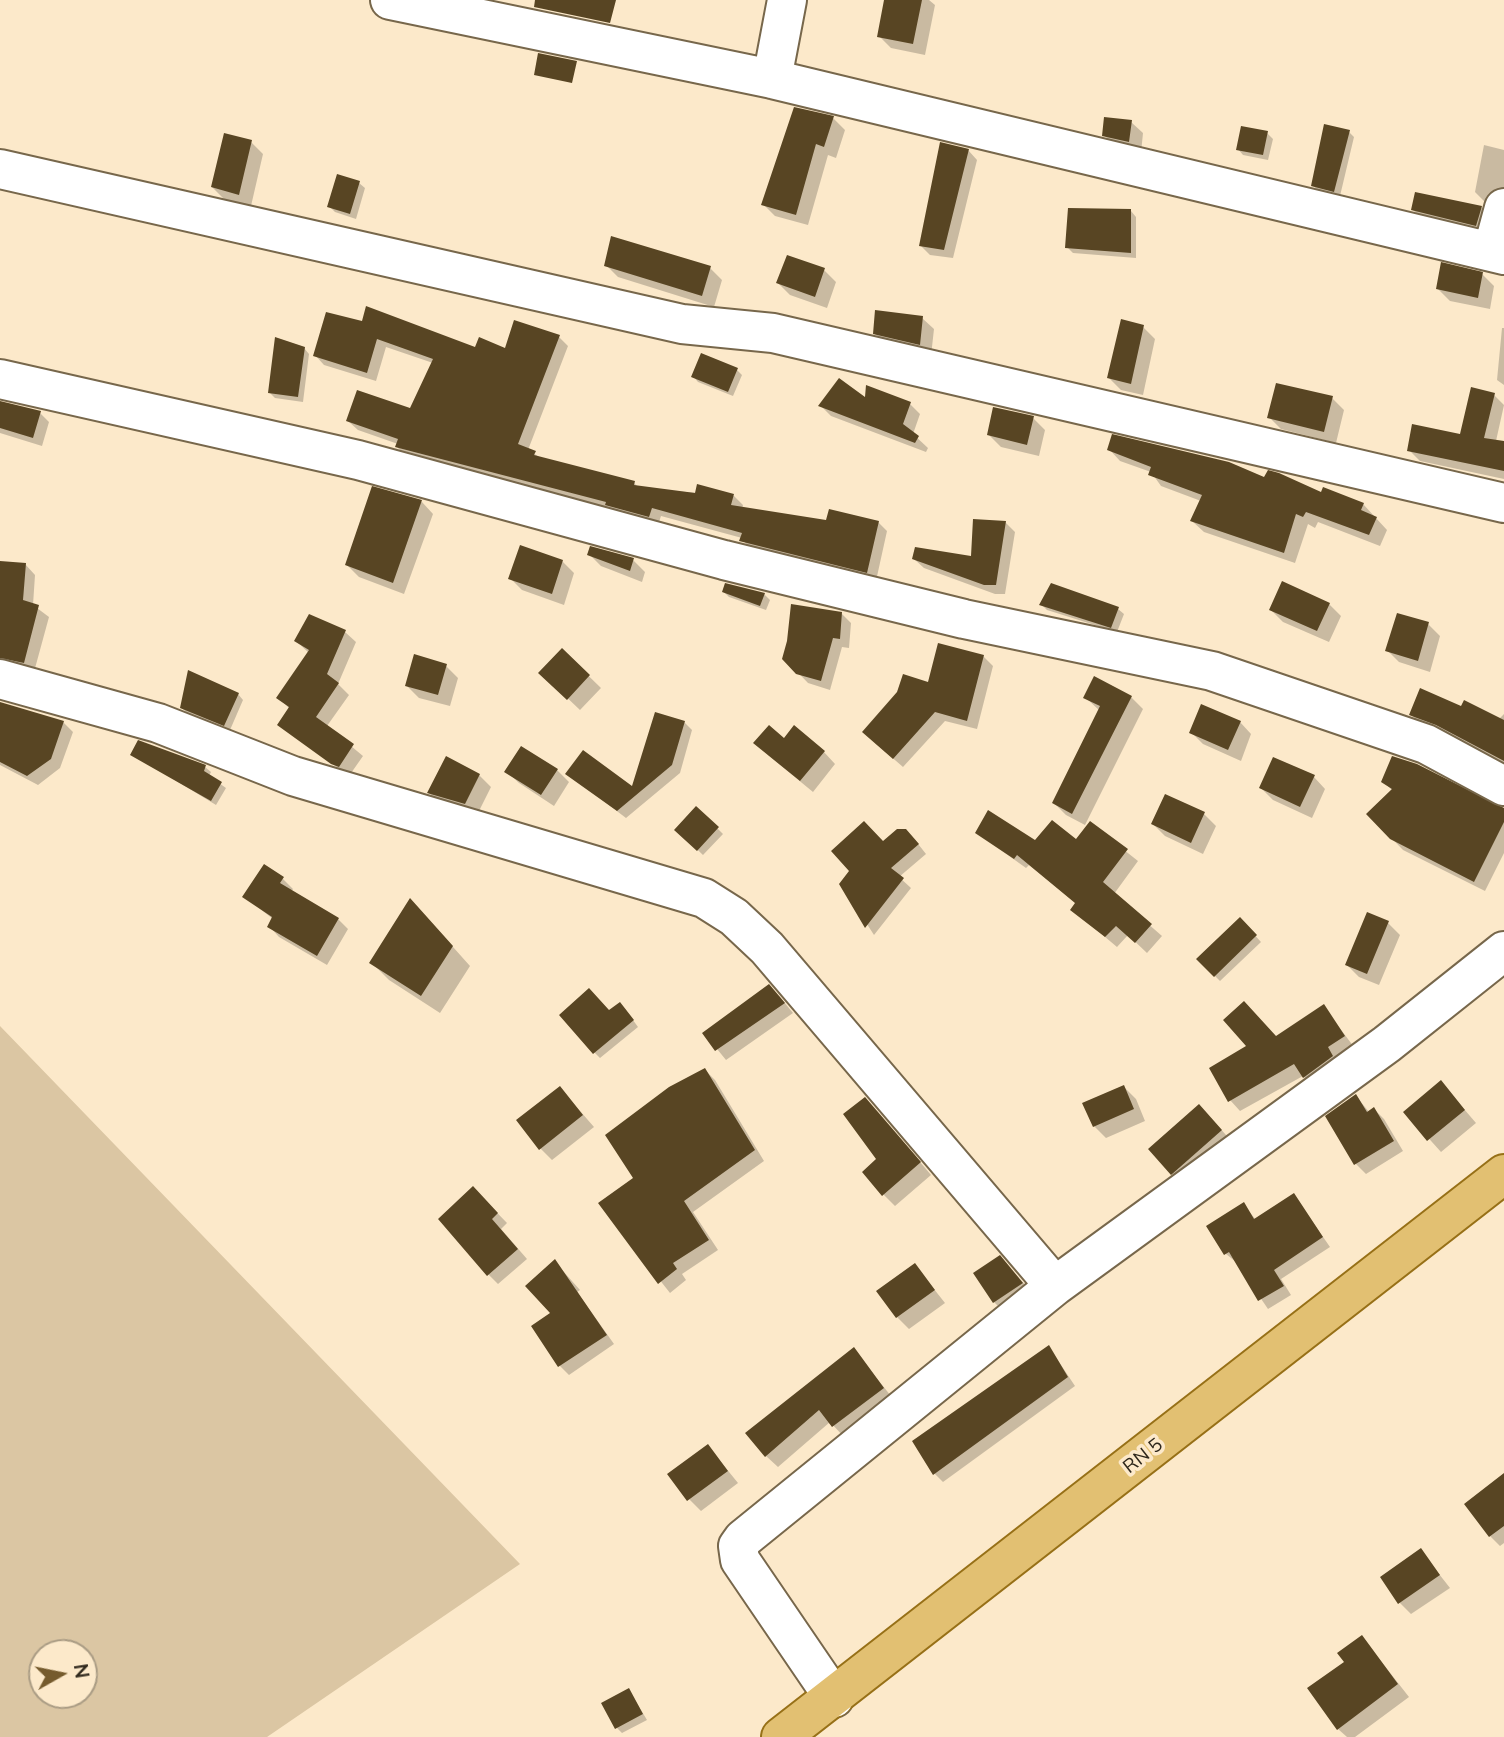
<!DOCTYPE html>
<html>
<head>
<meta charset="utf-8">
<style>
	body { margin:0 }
	#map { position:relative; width:1504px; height:1737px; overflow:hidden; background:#fce9ca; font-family:Mulish,sans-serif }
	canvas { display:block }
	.north { position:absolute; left:28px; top:1639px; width:70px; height:70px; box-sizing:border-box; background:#fce9ca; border:2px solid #aa9c84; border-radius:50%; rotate:81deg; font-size:19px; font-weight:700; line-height:28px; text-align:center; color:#2f281c }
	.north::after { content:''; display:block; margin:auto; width:24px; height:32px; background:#755b2d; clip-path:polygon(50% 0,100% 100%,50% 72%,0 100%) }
</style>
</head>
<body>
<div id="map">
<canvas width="1504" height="1737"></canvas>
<div class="north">N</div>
</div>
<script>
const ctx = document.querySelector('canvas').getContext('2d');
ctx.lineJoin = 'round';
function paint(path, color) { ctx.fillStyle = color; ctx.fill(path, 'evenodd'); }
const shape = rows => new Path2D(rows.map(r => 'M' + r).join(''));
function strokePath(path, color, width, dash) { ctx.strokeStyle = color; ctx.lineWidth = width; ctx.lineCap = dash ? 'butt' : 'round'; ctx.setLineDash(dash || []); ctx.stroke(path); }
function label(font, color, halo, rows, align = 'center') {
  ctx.font = font + ' Mulish,sans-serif'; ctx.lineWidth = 7; ctx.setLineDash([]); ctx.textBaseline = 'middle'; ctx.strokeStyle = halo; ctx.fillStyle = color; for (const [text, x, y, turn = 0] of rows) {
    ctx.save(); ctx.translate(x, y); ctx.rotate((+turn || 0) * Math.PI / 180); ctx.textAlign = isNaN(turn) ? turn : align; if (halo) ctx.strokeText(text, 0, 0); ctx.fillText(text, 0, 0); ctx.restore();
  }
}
paint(shape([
	[0,1026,520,1564,267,1737,0,1737],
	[42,1653,84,1653,84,1695,42,1695]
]), '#dbc6a3');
paint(shape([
	[886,0,929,0,935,5,925,55,891,48,879,36],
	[833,118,845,130,836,158,828,155,808,225,775,216,763,204],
	[1131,122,1143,133,1141,153,1116,147,1104,135],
	[1349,132,1354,137,1340,196,1319,191,1313,186],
	[1267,133,1273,139,1268,160,1243,155,1238,149],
	[251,142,263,154,251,206,224,199,212,187],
	[1484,145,1504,150,1504,201,1486,203,1475,192],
	[968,150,977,160,953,258,930,255,921,246],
	[359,183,365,188,356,219,335,212,329,206],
	[1481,207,1490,217,1486,234,1422,219,1413,210],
	[1131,211,1136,217,1136,258,1073,253,1067,247],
	[606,265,710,268,722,280,714,307,618,277],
	[824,270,836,282,827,308,790,295,778,283],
	[1482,274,1494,286,1490,309,1450,301,1438,289],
	[327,314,476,349,506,350,559,337,568,346,528,450,541,458,634,483,639,488,734,496,743,505,742,509,827,522,878,522,887,531,876,581,750,550,742,538,661,516,658,525,617,514,612,509,406,456,397,447,398,444,358,430,348,421,413,409,433,363,386,347,376,381,324,365,315,355],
	[922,318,934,329,931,356,886,345,874,333],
	[1143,327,1155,339,1143,395,1121,390,1109,378],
	[1502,328,1504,328,1504,385,1497,380],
	[304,348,309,354,303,402,275,398,270,393],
	[737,370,742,375,733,396,698,382,693,376],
	[1494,395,1504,405,1496,441,1504,442,1504,479,1420,461,1409,450,1461,436],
	[1332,398,1344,410,1336,443,1281,429,1269,417],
	[866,400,910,404,920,414,913,434,928,448,926,452,831,416,821,406],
	[0,403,40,413,49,422,42,446,0,433],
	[1033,418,1045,430,1039,456,1001,447,989,435],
	[1109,449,1265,480,1363,504,1387,530,1380,546,1318,522,1315,528,1308,524,1295,563,1204,532,1192,521,1201,501,1161,486,1151,472,1120,461],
	[373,489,422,502,433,514,404,594,359,577,347,565],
	[1005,522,1015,532,1005,594,995,594,924,568,914,559,973,558],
	[589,554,633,560,645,572,642,582,601,566],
	[562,561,574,573,564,605,522,590,510,578],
	[0,562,25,564,35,575,33,605,49,617,34,672,0,665],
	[724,592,764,594,770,600,766,610,729,597],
	[1041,604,1118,609,1124,614,1117,632,1047,610],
	[1329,604,1341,616,1329,642,1283,622,1271,610],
	[841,613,851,623,849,648,842,647,830,690,808,683,784,658],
	[1428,624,1440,636,1430,672,1399,662,1387,650],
	[345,632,356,642,338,684,349,695,327,726,363,756,349,776,279,725,290,709,279,698,309,653,296,641],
	[562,650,601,688,580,710,541,673],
	[983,656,993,666,977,729,945,721,903,767,873,741,929,685],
	[446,666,458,678,450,706,419,698,407,686],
	[238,694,243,700,230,730,187,713,182,708],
	[1085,697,1131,697,1143,709,1085,825,1066,815,1054,803,1100,711],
	[0,704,63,722,73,732,60,768,38,785,0,765],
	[1462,708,1499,719,1504,714,1504,765,1422,725,1411,715],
	[684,722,692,730,680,773,626,818,568,774,633,788],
	[1240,722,1251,734,1241,761,1203,744,1191,732],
	[784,740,824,752,835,764,813,792,768,755],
	[132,754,205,767,211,772,209,776,226,788,216,805],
	[557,770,569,782,554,806,519,783,507,772],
	[479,775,491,787,477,815,441,804,429,793],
	[1314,777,1325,789,1312,818,1273,800,1261,788],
	[1383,781,1504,810,1504,853,1485,891,1403,850,1368,814,1393,791],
	[697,808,723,834,703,855,677,830],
	[1204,814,1216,826,1203,854,1165,836,1153,824],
	[1090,823,1138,861,1114,894,1162,936,1147,953,1128,935,1117,947,1073,910,1077,904,1029,865,1026,868,977,833,1036,843,1076,842],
	[915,840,926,854,899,877,911,888,874,935,841,884,883,843],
	[283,879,293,889,291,892,338,919,348,929,327,965,279,937,269,926,273,919,245,897],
	[428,919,470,966,440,1013,389,980,371,962],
	[1240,919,1261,942,1220,981,1198,959],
	[1388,923,1400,935,1379,985,1359,977,1347,965],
	[779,996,793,1013,726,1060,704,1033],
	[1323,1006,1354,1047,1315,1088,1303,1076,1240,1111,1230,1100,1276,1038],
	[625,1009,638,1027,600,1058,594,1052,609,1012],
	[705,1070,715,1080,764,1161,693,1212,718,1250,682,1274,686,1280,670,1293,600,1204,635,1178],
	[1124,1087,1136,1099,1145,1121,1106,1138,1094,1126],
	[560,1088,594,1127,552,1160,540,1148],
	[1452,1095,1476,1123,1441,1152,1405,1112],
	[1356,1096,1369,1112,1374,1109,1384,1119,1403,1151,1366,1174,1356,1164,1328,1117],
	[877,1111,931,1175,895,1206,884,1195],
	[1211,1118,1233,1143,1184,1185,1172,1174],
	[473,1188,507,1223,501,1229,527,1259,498,1284,488,1274],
	[1294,1195,1330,1247,1281,1279,1291,1295,1268,1309,1236,1262,1226,1254,1243,1204,1256,1220],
	[555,1262,580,1290,577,1292,614,1344,569,1375,560,1366,553,1314],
	[915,1265,945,1303,909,1329,897,1317],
	[1012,1270,1034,1295,1006,1314,994,1302],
	[1049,1347,1075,1386,943,1482,934,1473],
	[854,1350,895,1401,845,1438,830,1422,778,1467,766,1456],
	[708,1446,738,1483,701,1511,689,1499],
	[1504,1475,1504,1543,1500,1546,1490,1536],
	[1421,1551,1450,1588,1411,1614,1399,1602],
	[1362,1637,1409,1697,1355,1737,1347,1737,1338,1729,1346,1662],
	[629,1690,647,1720,622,1733,617,1728]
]), '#0003');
paint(shape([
	[535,0,616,0,610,23,534,7],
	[884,0,922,0,913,44,877,37],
	[538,53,577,61,572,83,534,75],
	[794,107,834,116,824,147,816,144,796,215,761,205],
	[1104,117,1132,120,1129,142,1102,136],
	[1324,124,1350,130,1334,192,1311,186],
	[1241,126,1268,131,1263,155,1236,150],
	[224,133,252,140,239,195,211,187],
	[940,142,969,149,944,250,919,246],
	[337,174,360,181,350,214,327,207],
	[1415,192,1482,206,1476,226,1411,210],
	[1068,208,1131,209,1131,253,1065,248],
	[611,236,711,266,702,296,604,266],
	[787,255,825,268,815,297,776,283],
	[1441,262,1483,272,1478,298,1436,289],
	[366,306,475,347,479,337,505,348,514,320,560,335,518,444,536,451,534,455,635,481,634,485,695,493,697,484,734,494,731,505,826,520,829,509,879,521,867,573,739,541,742,533,652,508,649,517,605,505,606,502,395,447,398,439,346,421,357,390,410,408,433,359,377,339,367,373,313,356,326,312,362,321],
	[875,310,923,316,920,345,873,334],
	[1121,319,1144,325,1131,384,1107,378],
	[275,337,305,347,298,397,268,393],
	[701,353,738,368,728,392,691,377],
	[839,378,865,397,866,385,911,402,903,424,919,436,915,443,818,406],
	[1276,383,1333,396,1324,432,1267,418],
	[1471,387,1495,393,1484,438,1504,441,1504,471,1407,451,1412,424,1460,434],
	[0,401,41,411,33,438,0,428],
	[993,407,1034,416,1027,445,987,435],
	[1112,434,1229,462,1264,477,1268,470,1279,473,1321,492,1323,487,1364,503,1361,510,1377,517,1369,535,1306,512,1303,517,1296,514,1284,553,1190,521,1202,495,1148,475,1151,467,1107,450],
	[372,486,422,500,393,583,345,565],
	[973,519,1006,521,996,585,984,585,912,559,915,547,971,556],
	[520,545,563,560,552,594,508,579],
	[590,546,634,558,630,571,587,555],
	[0,561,26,563,23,600,39,605,24,663,0,658],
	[1282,581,1330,603,1317,631,1269,610],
	[725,583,765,593,760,606,722,592],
	[1051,583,1119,607,1111,628,1039,605],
	[791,604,842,612,840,639,833,638,821,681,796,674,782,659,787,641],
	[1397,613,1429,622,1418,661,1385,651],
	[309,614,346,630,327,674,339,683,316,717,354,744,339,767,331,764,277,725,289,707,276,698,309,650,294,641],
	[938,643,984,655,967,721,935,712,893,759,862,732,897,692,903,674,928,682],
	[562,648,590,675,567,700,538,673],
	[414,654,447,664,438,695,405,686],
	[188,670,239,693,224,726,180,708],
	[1094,676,1132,696,1072,814,1052,803,1100,706,1083,698],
	[1420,688,1461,706,1464,700,1504,720,1504,761,1436,725,1409,715],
	[0,702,64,721,51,759,27,776,0,762],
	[1201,704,1241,721,1228,750,1189,733],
	[655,712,685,721,672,765,617,811,565,774,583,750,632,786],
	[769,725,784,738,794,725,825,751,800,781,753,743],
	[138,740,206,765,204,771,222,782,211,801,130,755],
	[521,746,558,769,541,795,504,772],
	[446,756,480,774,465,804,427,793],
	[1392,756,1417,764,1504,808,1504,822,1474,882,1390,839,1366,814,1392,789,1381,782],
	[1273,757,1315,775,1300,807,1259,788],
	[1165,794,1205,812,1191,843,1151,824],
	[696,806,719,827,697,851,674,830],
	[988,810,1035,840,1052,820,1076,839,1090,821,1128,849,1103,882,1152,924,1135,943,1116,926,1105,937,1070,910,1075,903,1017,855,1014,859,975,833],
	[864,821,883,841,897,829,906,829,919,844,891,868,904,878,865,928,839,884,849,871,831,851],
	[264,864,284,877,280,883,339,918,317,956,267,927,272,917,242,897],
	[410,898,453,946,421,996,369,963],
	[1367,912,1389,921,1367,974,1345,965],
	[1240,917,1257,935,1214,977,1196,959],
	[769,984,785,1003,715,1051,702,1033],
	[589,988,609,1010,620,1002,634,1020,593,1054,559,1015],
	[1244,1001,1276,1036,1324,1004,1345,1036,1328,1047,1333,1056,1303,1078,1294,1064,1228,1102,1209,1068,1246,1046,1223,1020],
	[705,1068,755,1150,684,1201,709,1240,673,1263,677,1269,658,1284,598,1203,633,1178,605,1135,669,1087],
	[1441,1080,1465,1110,1427,1141,1403,1112],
	[1124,1085,1134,1109,1093,1127,1082,1103],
	[560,1086,583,1115,539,1150,516,1120],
	[1356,1094,1367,1112,1374,1107,1394,1141,1354,1165,1325,1116],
	[865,1097,921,1162,882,1196,862,1172,876,1159,843,1114],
	[1199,1104,1222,1130,1171,1175,1148,1149],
	[473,1186,498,1213,492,1219,518,1249,487,1276,438,1219],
	[1294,1193,1323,1237,1274,1270,1284,1286,1258,1301,1229,1252,1224,1255,1206,1226,1244,1202,1254,1219],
	[1000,1255,1023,1283,993,1303,973,1273],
	[555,1259,607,1335,558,1367,531,1326,550,1313,525,1286],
	[915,1263,935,1290,896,1318,876,1291],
	[1049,1345,1068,1377,933,1475,912,1441],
	[854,1347,884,1388,832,1427,819,1410,765,1457,745,1433],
	[708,1444,728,1471,687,1501,667,1474],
	[1504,1473,1504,1526,1489,1537,1464,1504],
	[1421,1548,1440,1575,1398,1604,1380,1577],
	[1362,1635,1398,1684,1337,1730,1307,1688,1344,1662,1337,1653],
	[629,1688,643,1714,615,1729,601,1703]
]), '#584523');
const minor = shape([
	[390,0,772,79,1504,255],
	[772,79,787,0],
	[0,169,682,324,773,333,1504,503],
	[1492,252,1504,208],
	[0,379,358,460,724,560,964,619,1212,671,1426,744,1504,786],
	[0,679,158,723,293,776,704,898,734,917,767,948,1055,1286],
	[834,1698,740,1560,738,1546,743,1539,1055,1286,1387,1044,1504,951]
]);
const major = shape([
	[781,1737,1504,1174]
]);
strokePath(minor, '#77674b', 42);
strokePath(major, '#977017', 42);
strokePath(minor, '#fff', 38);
strokePath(major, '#e2c072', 38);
label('19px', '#2f281c', '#fce9ca', [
	["RN 5",1143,1456,-38]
]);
</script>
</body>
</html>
